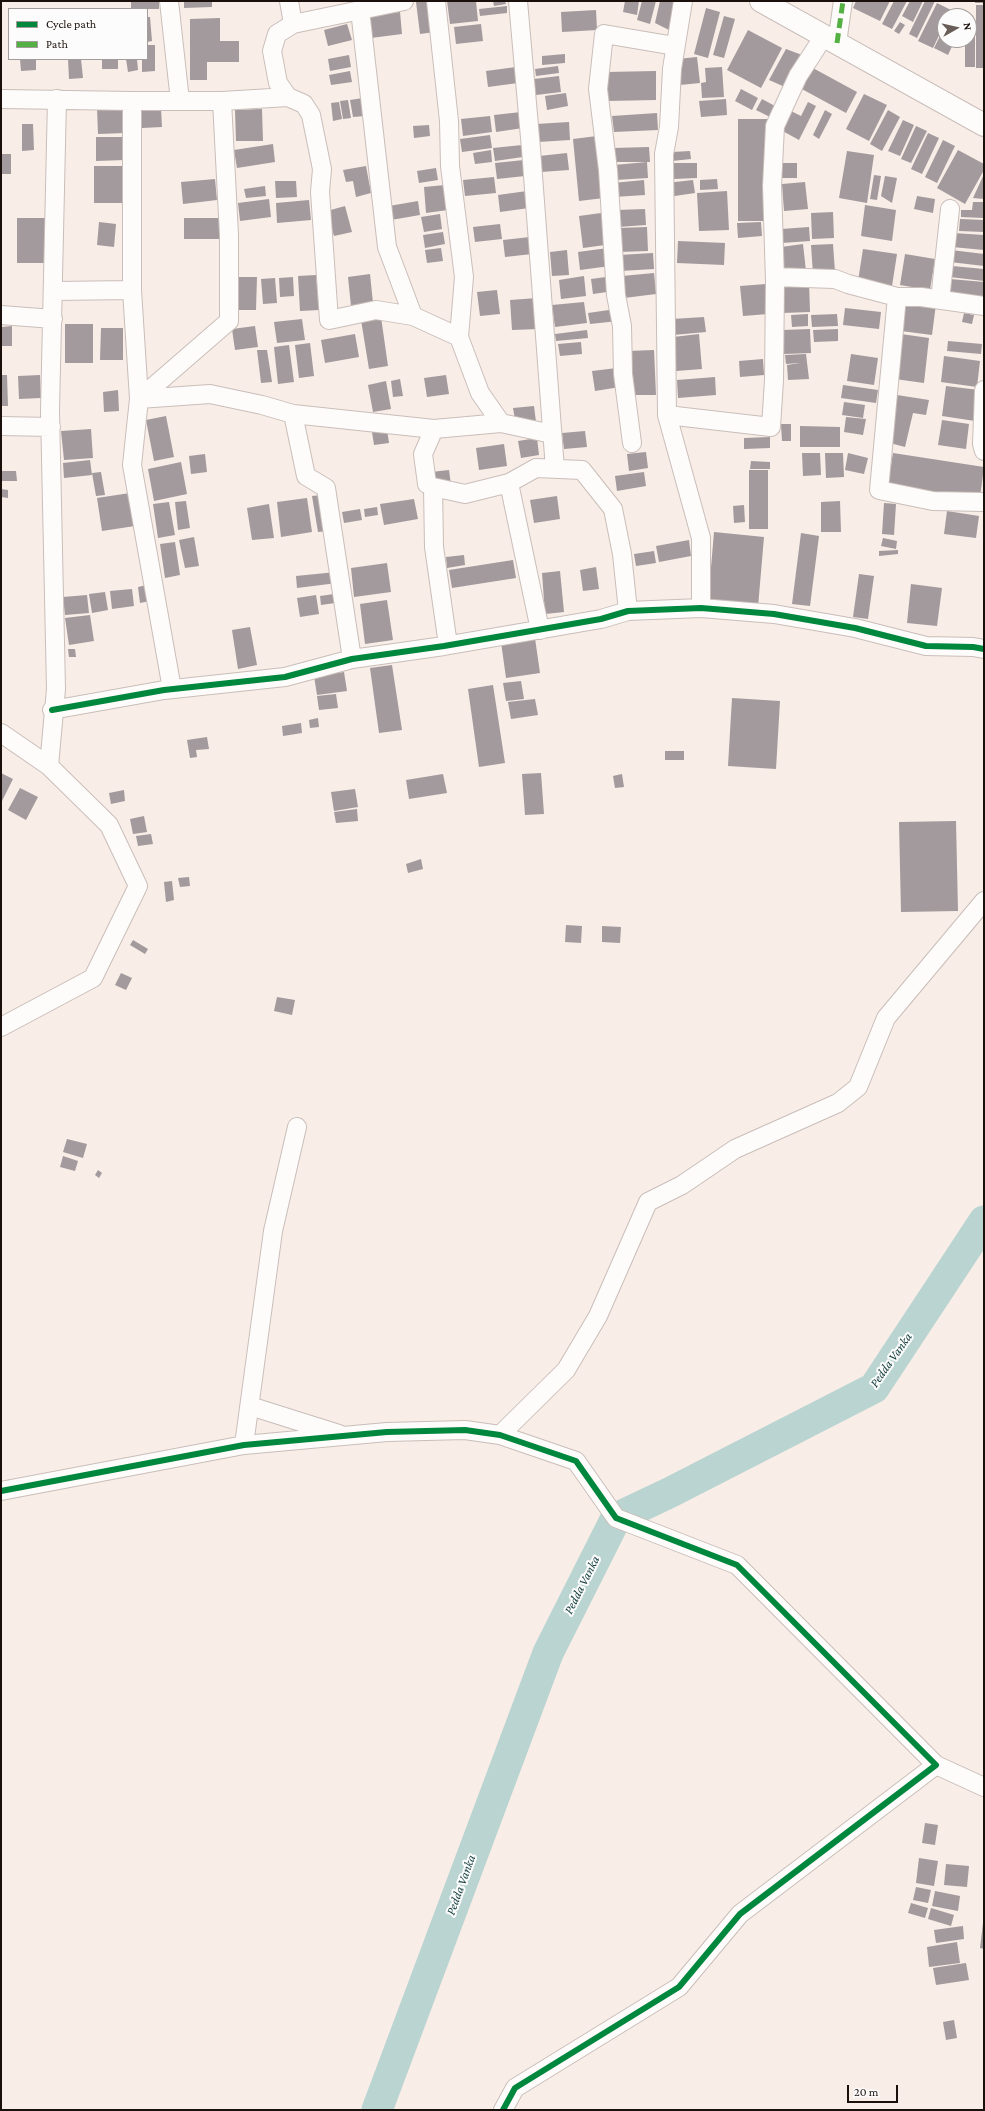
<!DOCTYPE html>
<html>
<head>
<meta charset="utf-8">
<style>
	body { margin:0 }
	#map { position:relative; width:985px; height:2111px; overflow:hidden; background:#f8ede7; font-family:"Crimson Pro",serif }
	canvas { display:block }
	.frame { position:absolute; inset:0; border:2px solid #1a0f0a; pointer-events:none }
	.legend { position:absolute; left:8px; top:8px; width:140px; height:52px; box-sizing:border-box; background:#fcfcfc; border:1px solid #a29d9b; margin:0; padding:5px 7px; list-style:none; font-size:12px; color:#1a0f0a }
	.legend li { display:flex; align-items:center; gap:8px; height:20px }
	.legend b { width:20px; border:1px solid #a29d9b }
	.north { position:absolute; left:937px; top:8px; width:40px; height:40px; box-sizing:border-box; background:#fcfcfc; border:1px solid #a29d9b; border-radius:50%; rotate:82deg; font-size:11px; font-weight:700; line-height:16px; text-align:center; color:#1a0f0a }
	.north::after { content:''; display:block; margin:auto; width:14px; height:18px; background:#685d57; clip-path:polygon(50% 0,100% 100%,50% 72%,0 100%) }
	.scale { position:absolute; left:847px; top:2085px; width:51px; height:18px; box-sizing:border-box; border:2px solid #1a0f0a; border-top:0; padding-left:5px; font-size:12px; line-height:14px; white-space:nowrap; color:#1a0f0a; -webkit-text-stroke:3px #fcfcfc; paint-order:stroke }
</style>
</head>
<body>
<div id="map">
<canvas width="985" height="2111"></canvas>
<div class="frame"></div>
<ul class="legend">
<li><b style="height:5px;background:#00873e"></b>Cycle path</li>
<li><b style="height:5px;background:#55b044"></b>Path</li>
</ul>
<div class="north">N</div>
<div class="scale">20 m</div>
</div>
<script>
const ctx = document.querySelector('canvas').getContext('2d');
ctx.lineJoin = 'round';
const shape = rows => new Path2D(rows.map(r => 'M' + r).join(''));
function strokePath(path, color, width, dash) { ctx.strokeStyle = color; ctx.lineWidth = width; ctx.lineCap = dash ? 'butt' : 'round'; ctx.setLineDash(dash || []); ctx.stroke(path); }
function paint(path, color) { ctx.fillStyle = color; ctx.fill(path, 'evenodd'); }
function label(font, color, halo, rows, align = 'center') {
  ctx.font = font + ' "Crimson Pro",serif'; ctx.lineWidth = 4; ctx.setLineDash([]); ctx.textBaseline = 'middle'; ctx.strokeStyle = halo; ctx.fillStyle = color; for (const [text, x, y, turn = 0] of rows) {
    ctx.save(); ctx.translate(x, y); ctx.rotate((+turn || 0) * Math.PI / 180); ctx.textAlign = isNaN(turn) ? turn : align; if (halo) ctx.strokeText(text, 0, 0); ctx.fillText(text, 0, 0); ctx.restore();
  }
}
strokePath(shape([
	[377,2110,548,1653,616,1518,669,1493,874,1388,984,1221]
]), '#b9d4d1', 31);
paint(shape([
	[131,1,159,1,159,9,131,9],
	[184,1,212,1,212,7,184,8],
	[431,1,435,32,420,34,416,2],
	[447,1,476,1,478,21,450,24],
	[493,1,505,1,506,4,494,6],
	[625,1,639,1,637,15,623,12],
	[642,1,656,1,650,24,637,20],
	[660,1,676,1,669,30,655,23],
	[856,1,890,1,880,21,853,8],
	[894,1,907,1,892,29,882,24],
	[910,1,923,1,913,22,902,16],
	[925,1,935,1,917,38,909,34],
	[975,1,984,1,984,3,975,3],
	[937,3,951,10,949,16,945,16,945,23,933,48,918,41],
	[976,5,984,5,984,68,976,68],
	[507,6,507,13,480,16,479,9],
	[706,8,720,12,708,58,694,54],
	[596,10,597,30,562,32,561,12],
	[953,11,963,16,950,16],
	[400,12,402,34,371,38,369,16],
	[724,16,735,19,724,58,713,55],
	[147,17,150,17,152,41,147,42],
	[220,18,220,41,239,41,239,62,207,62,207,80,190,80,190,19],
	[900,22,905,25,899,34,894,31],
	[969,23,975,23,975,67,965,67,965,40,969,40],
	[347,24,352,40,328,46,324,30],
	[481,24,483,41,456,44,454,27],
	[945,26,945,40,955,40,948,55,934,48],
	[748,30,782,48,761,88,727,70],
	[147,45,155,45,155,71,142,72,142,59,147,59],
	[786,49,802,55,785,87,769,80],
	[565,54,565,63,542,65,542,56],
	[349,55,351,67,330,71,328,59],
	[697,57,700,83,680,85,677,59],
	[20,59,36,59,36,70,21,71],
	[68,59,81,59,83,78,69,79],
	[102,59,118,59,118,69,102,69],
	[126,59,137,59,138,70,128,72],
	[558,66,559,73,536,76,535,69],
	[516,67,518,83,488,87,486,71],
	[722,67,724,97,702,98,701,83,706,82,705,68],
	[811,67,857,92,846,113,800,88],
	[350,71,352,82,331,85,329,75],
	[656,71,656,100,607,101,606,72],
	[559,76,561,92,536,95,534,79],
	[741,89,758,98,752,110,735,101],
	[566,93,568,106,547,110,545,96],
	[864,94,887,105,869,141,846,129],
	[363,98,365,116,353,117,350,100],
	[726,99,727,115,701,117,699,101],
	[762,99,775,106,770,117,756,110],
	[348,100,351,118,343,119,340,101],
	[339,102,342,119,333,121,331,103],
	[808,102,816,106,799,140,779,129,789,110,801,116],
	[124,107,125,133,98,134,97,108],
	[161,108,162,127,142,128,141,109],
	[262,109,263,141,236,141,235,110],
	[825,110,832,114,819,139,813,135],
	[888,110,900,117,882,151,870,144],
	[521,112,523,128,496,132,494,115],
	[657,113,658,130,614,132,612,116],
	[490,116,492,132,463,136,461,119],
	[738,119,768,119,768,221,738,221],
	[903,120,914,125,900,156,888,151],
	[569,122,570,140,538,142,536,124],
	[22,124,33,124,34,150,22,151],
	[429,125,430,136,414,138,413,126],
	[916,126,927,131,911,163,901,159],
	[928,133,939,138,922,174,911,169],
	[490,135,492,148,462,152,460,139],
	[597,136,604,198,579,201,573,139],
	[96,137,125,137,125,160,96,161],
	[943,140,955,146,937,183,925,177],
	[273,144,275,162,237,168,234,150],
	[522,145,523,157,495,161,493,148],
	[649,147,650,162,613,162,613,148],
	[491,150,492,162,475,164,473,153],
	[958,150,984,164,984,170,965,204,937,188],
	[690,151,691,159,672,161,672,152],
	[847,151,874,155,867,203,839,198],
	[567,153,569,170,541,172,539,156],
	[1,154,11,154,11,174,1,174],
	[524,160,525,176,497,179,495,163],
	[647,162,648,178,615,180,614,165],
	[673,163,697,163,697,178,673,179],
	[781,163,797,163,797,178,781,178],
	[94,166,125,166,125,203,94,203],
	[366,166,371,193,356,197,353,181,346,182,343,170],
	[436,168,438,180,419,183,417,171],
	[984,174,984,199,973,198],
	[874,175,881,176,877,200,870,199],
	[885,176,897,178,892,203,881,196],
	[494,177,496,193,465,196,463,180],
	[215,179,217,200,183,204,181,182],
	[717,179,718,189,700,190,700,180],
	[644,180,645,195,614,197,613,183],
	[693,180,695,193,668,197,666,183],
	[275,181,296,181,297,197,276,198],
	[805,182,808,209,784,211,782,184],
	[445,185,448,210,426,213,424,187],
	[265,186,266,196,246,198,244,189],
	[527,191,529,208,500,212,498,195],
	[727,191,729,230,699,231,697,193],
	[917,196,935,199,933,213,914,209],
	[269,199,271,217,240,221,238,203],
	[309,200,311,220,277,223,276,203],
	[418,201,420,215,391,220,389,206],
	[973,202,984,202,984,218,961,217,961,210,972,210],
	[865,205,896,210,892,241,861,236],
	[345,206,352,232,334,236,327,211],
	[645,209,646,225,618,227,617,210],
	[833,212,834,238,812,239,811,213],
	[601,213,605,245,583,248,579,216],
	[440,214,442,229,424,232,421,217],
	[17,218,47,218,47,263,17,263],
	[184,218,220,218,220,239,184,239],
	[960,219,984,220,984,232,959,231],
	[99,222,116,224,114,247,97,245],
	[761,222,762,236,738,238,737,223],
	[500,224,502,239,475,242,473,227],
	[647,227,648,251,619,252,618,228],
	[809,227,810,241,782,243,781,229],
	[443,232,445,244,425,248,423,235],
	[953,233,984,235,984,250,952,247],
	[530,237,532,254,505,257,503,240],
	[678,241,725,243,724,265,677,263],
	[803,244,806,271,784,273,781,247],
	[833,244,835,272,813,274,811,245],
	[441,248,443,261,427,263,425,250],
	[608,248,610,266,580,270,578,252],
	[863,249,897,254,892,286,858,281],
	[567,250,569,275,552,276,550,252],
	[951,250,984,254,984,266,950,262],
	[653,253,654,269,620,271,619,255],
	[905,254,935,259,930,290,900,285],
	[952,266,984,269,984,281,950,277],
	[654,273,656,294,624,298,622,276],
	[370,274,373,303,351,306,348,277],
	[316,275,319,310,300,311,298,276],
	[584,276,586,296,561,299,559,280],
	[239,277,257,277,256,310,238,310],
	[293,277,294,296,280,297,279,278],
	[606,277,607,292,593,294,591,279],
	[275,278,277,303,263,304,261,279],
	[950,279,984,282,984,299,949,295],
	[809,282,810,312,782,313,780,283],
	[766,284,768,314,743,316,740,286],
	[497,290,500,314,480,316,477,292],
	[537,298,539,329,512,330,510,300],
	[904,300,936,304,932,335,901,331],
	[584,302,587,323,555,327,552,305],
	[845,308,881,312,879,329,843,325],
	[616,309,618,321,590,324,588,313],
	[964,313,974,315,972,324,962,322],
	[808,314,808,326,792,327,791,315],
	[837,314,838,326,812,327,811,315],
	[381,317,388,366,369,369,361,320],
	[704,317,706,332,673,335,672,319],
	[302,319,305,340,277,343,274,322],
	[65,324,93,324,93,363,65,363],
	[12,326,12,346,1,346,1,327],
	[255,326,258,347,235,350,232,329],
	[101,328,123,328,123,360,100,360],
	[810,329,811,353,784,354,783,330],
	[838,329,838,341,814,342,813,330],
	[587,330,588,338,556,341,555,334],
	[355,334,359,357,325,363,321,340],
	[699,334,702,369,676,371,673,337],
	[901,334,929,338,924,383,895,379],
	[948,341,982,344,981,354,947,351],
	[581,342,582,354,560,356,558,344],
	[310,343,314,376,299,378,295,345],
	[289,345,294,382,278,384,274,347],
	[257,350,267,350,272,382,261,383],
	[654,350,656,395,634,395,628,351],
	[806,354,809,379,788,380,787,365,800,363,786,364,785,355],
	[851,354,878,358,874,385,847,381],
	[944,356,980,361,977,387,941,382],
	[763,359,764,375,740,377,739,361],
	[617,368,620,387,595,391,592,371],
	[1,375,7,375,8,406,1,406],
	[40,375,41,398,19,399,18,376],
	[446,375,449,394,427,397,424,378],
	[715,377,716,395,678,398,677,380],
	[400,379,403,396,393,397,391,381],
	[386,381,391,409,373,412,368,385],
	[843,385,878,390,876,403,841,398],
	[946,386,979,390,975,421,942,416],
	[118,390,119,411,104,412,103,392],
	[897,395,929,400,926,415,913,413,905,447,886,442],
	[844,402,865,405,863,418,842,415],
	[534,406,536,422,516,425,513,408],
	[166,416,174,457,154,461,146,420],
	[846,417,866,419,863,435,844,432],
	[942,420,969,424,966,449,938,445],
	[781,424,791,424,791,441,782,441],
	[800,426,840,427,840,447,800,447],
	[91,429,93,458,64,460,61,431],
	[387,430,389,443,374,445,372,432],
	[585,431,587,447,564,449,562,433],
	[770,437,770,448,744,449,744,438],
	[537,438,539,455,521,458,518,441],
	[504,444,507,466,479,470,476,448],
	[646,452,648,468,629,471,627,454],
	[802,453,820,453,821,475,803,476],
	[825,453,843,453,844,477,826,478],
	[848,453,868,458,864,474,845,470],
	[893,453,984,467,980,498,888,485],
	[205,454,207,472,191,474,189,456],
	[90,460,92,475,64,478,63,463],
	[751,461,770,462,770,469,750,469],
	[181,462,187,494,154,501,148,469],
	[449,470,451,485,433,487,431,472],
	[749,470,768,470,768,529,749,529],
	[1,471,16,471,17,481,1,481],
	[101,472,105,495,96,496,92,473],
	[644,472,646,486,617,491,615,476],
	[1,489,8,490,8,498,1,497],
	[130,493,135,526,102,531,97,498],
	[322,495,328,531,318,532,312,496],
	[557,496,560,519,534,523,530,500],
	[307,498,312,532,281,537,277,502],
	[414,499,418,519,384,525,380,504],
	[186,501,190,528,178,530,175,502],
	[840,501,841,532,821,532,821,502],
	[169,502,175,535,158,538,153,504],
	[884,503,896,504,894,535,882,534],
	[269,504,274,538,252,540,247,508],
	[744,505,745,522,734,523,733,506],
	[377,507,378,515,365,517,364,509],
	[360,509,362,520,344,523,342,512],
	[947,511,979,516,976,538,944,534],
	[714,532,764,537,758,607,708,603],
	[801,533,819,536,810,606,792,604],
	[194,537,199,566,185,568,179,540],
	[883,538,897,541,896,549,881,546],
	[689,540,691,556,659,562,656,546],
	[175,542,180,575,165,578,160,544],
	[898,550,898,554,879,556,879,551],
	[654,551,656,563,636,566,634,554],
	[464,555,465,565,447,568,446,557],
	[513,560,516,578,452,588,449,570],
	[387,563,391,592,354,597,351,568],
	[596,567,599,589,583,591,580,570],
	[560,571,564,612,545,614,542,573],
	[336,572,337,583,297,588,296,576],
	[859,574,874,576,868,619,853,617],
	[911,584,942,588,937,626,907,623],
	[147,585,150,601,140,603,138,587],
	[132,589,134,606,112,609,110,591],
	[105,592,108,610,92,613,89,594],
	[334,594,335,603,321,605,320,596],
	[87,595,89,613,65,615,63,597],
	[316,595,319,614,300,617,297,598],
	[387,600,393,640,365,644,360,604],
	[90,615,94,641,69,645,65,618],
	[250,627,257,665,238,669,232,630],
	[535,638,540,673,506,678,501,642],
	[68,649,75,649,76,657,69,657],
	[392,665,402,730,379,733,370,668],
	[344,672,347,691,317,695,314,676],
	[521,681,524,699,506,701,503,683],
	[493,685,505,763,479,767,468,689],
	[336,694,338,708,319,710,317,696],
	[732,698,780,701,776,769,728,766],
	[535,699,538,715,511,719,508,702],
	[318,718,319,727,310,728,309,720],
	[301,723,302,733,283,736,282,726],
	[207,737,209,749,196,750,197,757,190,758,187,740],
	[665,751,684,751,684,760,665,760],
	[1,773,13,779,1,803],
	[541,773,544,814,525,815,522,774],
	[443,774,447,793,409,799,406,780],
	[622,774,624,787,615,788,613,776],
	[20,788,38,797,26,820,8,810],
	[355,789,358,807,334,811,331,792],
	[124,790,125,801,111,804,109,793],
	[357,809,358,821,336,823,334,812],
	[144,816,147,832,133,834,130,819],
	[956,821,958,911,901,912,899,822],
	[151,834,153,844,138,846,136,836],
	[421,859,423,869,408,873,406,864],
	[189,877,190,886,180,887,178,878],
	[172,881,174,900,166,902,164,882],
	[566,925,582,926,581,943,565,942],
	[602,926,621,927,620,943,602,942],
	[133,940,148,949,145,954,130,945],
	[121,973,132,978,126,990,115,985],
	[277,997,295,1000,292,1015,274,1011],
	[67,1139,87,1144,83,1158,63,1152],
	[63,1156,78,1161,75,1171,60,1167],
	[98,1170,102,1173,99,1178,95,1175],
	[925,1823,938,1825,935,1845,922,1843],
	[919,1858,938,1861,934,1886,916,1883],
	[946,1864,969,1866,967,1887,944,1885],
	[916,1887,931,1890,928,1903,913,1900],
	[935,1891,960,1896,958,1911,932,1906],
	[911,1903,928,1908,925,1918,908,1913],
	[931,1908,954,1915,951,1926,928,1919],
	[983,1923,984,1923,984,1949,980,1948],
	[963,1926,964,1939,936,1943,934,1930],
	[957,1942,960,1963,929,1967,927,1947],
	[966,1963,969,1980,936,1985,933,1968],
	[954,2020,957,2038,946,2040,943,2022]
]), '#a29a9c');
const minor = shape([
	[169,1,180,101],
	[289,1,293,24],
	[404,1,293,24,277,34,272,51,278,83,288,97,304,104,311,115,322,169,320,192,329,320,376,310,413,316,459,337],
	[518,1,531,149,555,469],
	[683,1,672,69,669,127,664,154,667,415,771,427,774,380,775,281,772,186,775,126,798,76,824,36],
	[360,10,387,247,413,316],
	[837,43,843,1],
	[1,99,132,101,222,101,288,97],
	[775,277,835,279,848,284,897,297],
	[132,290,139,399],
	[54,291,132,290,132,101],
	[940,300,950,209],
	[984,306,921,297,897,297,879,490,933,501,984,502],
	[1,315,53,319],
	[984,390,982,444,984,451],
	[139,399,229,321,229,235,222,101],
	[667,415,701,538,701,608],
	[501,423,552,434],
	[1,426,51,427],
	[632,443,623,374,622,326,616,295,608,170,598,89,604,34,675,46],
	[433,487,427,484,423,454,434,429],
	[540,630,509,483,536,468,582,470,613,509,622,554,628,611],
	[448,645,434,547,433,487,465,494,509,483],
	[352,659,326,488,306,476,293,414,434,429,501,423,480,393,459,337,464,277,450,166,449,121,436,1],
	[172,689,132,465,139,399,210,394,262,405,293,414],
	[52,710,164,690,285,677,352,659,444,646,601,619,628,611,701,608,774,614,855,628,926,646,973,647,984,649],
	[1,733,49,766,109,825,138,886,93,978,1,1027],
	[49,766,56,689,50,411,57,99],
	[250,1406,339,1434],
	[500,1435,566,1370,598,1316,648,1202,682,1185,735,1149,838,1103,858,1087,886,1018,984,901],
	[244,1445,273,1231,297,1127],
	[1,1491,244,1445,387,1432,465,1430,500,1435,576,1461,616,1518,737,1565,936,1765,740,1914,679,1987,515,2088,503,2110],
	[936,1765,984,1787]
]);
const major = shape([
	[761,1,984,125]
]);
strokePath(minor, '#c9beb9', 20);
strokePath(major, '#c9beb9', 24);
strokePath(minor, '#fefcfb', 18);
strokePath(major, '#fefcfb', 22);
strokePath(shape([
	[837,43,843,1]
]), '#55b044', 5, [10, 5]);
strokePath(shape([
	[52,710,164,690,285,677,352,659,444,646,601,619,628,611,701,608,774,614,855,628,926,646,973,647,984,649],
	[1,1491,244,1445,387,1432,465,1430,500,1435,576,1461,616,1518,737,1565,936,1765,740,1914,679,1987,515,2088,503,2110]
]), '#00873e', 6);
label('italic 13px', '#163f3f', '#fcfcfc', [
	["Pedda Vanka",891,1360,-55],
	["Pedda Vanka",582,1585,-63],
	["Pedda Vanka",461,1885,-70]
]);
</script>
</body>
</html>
